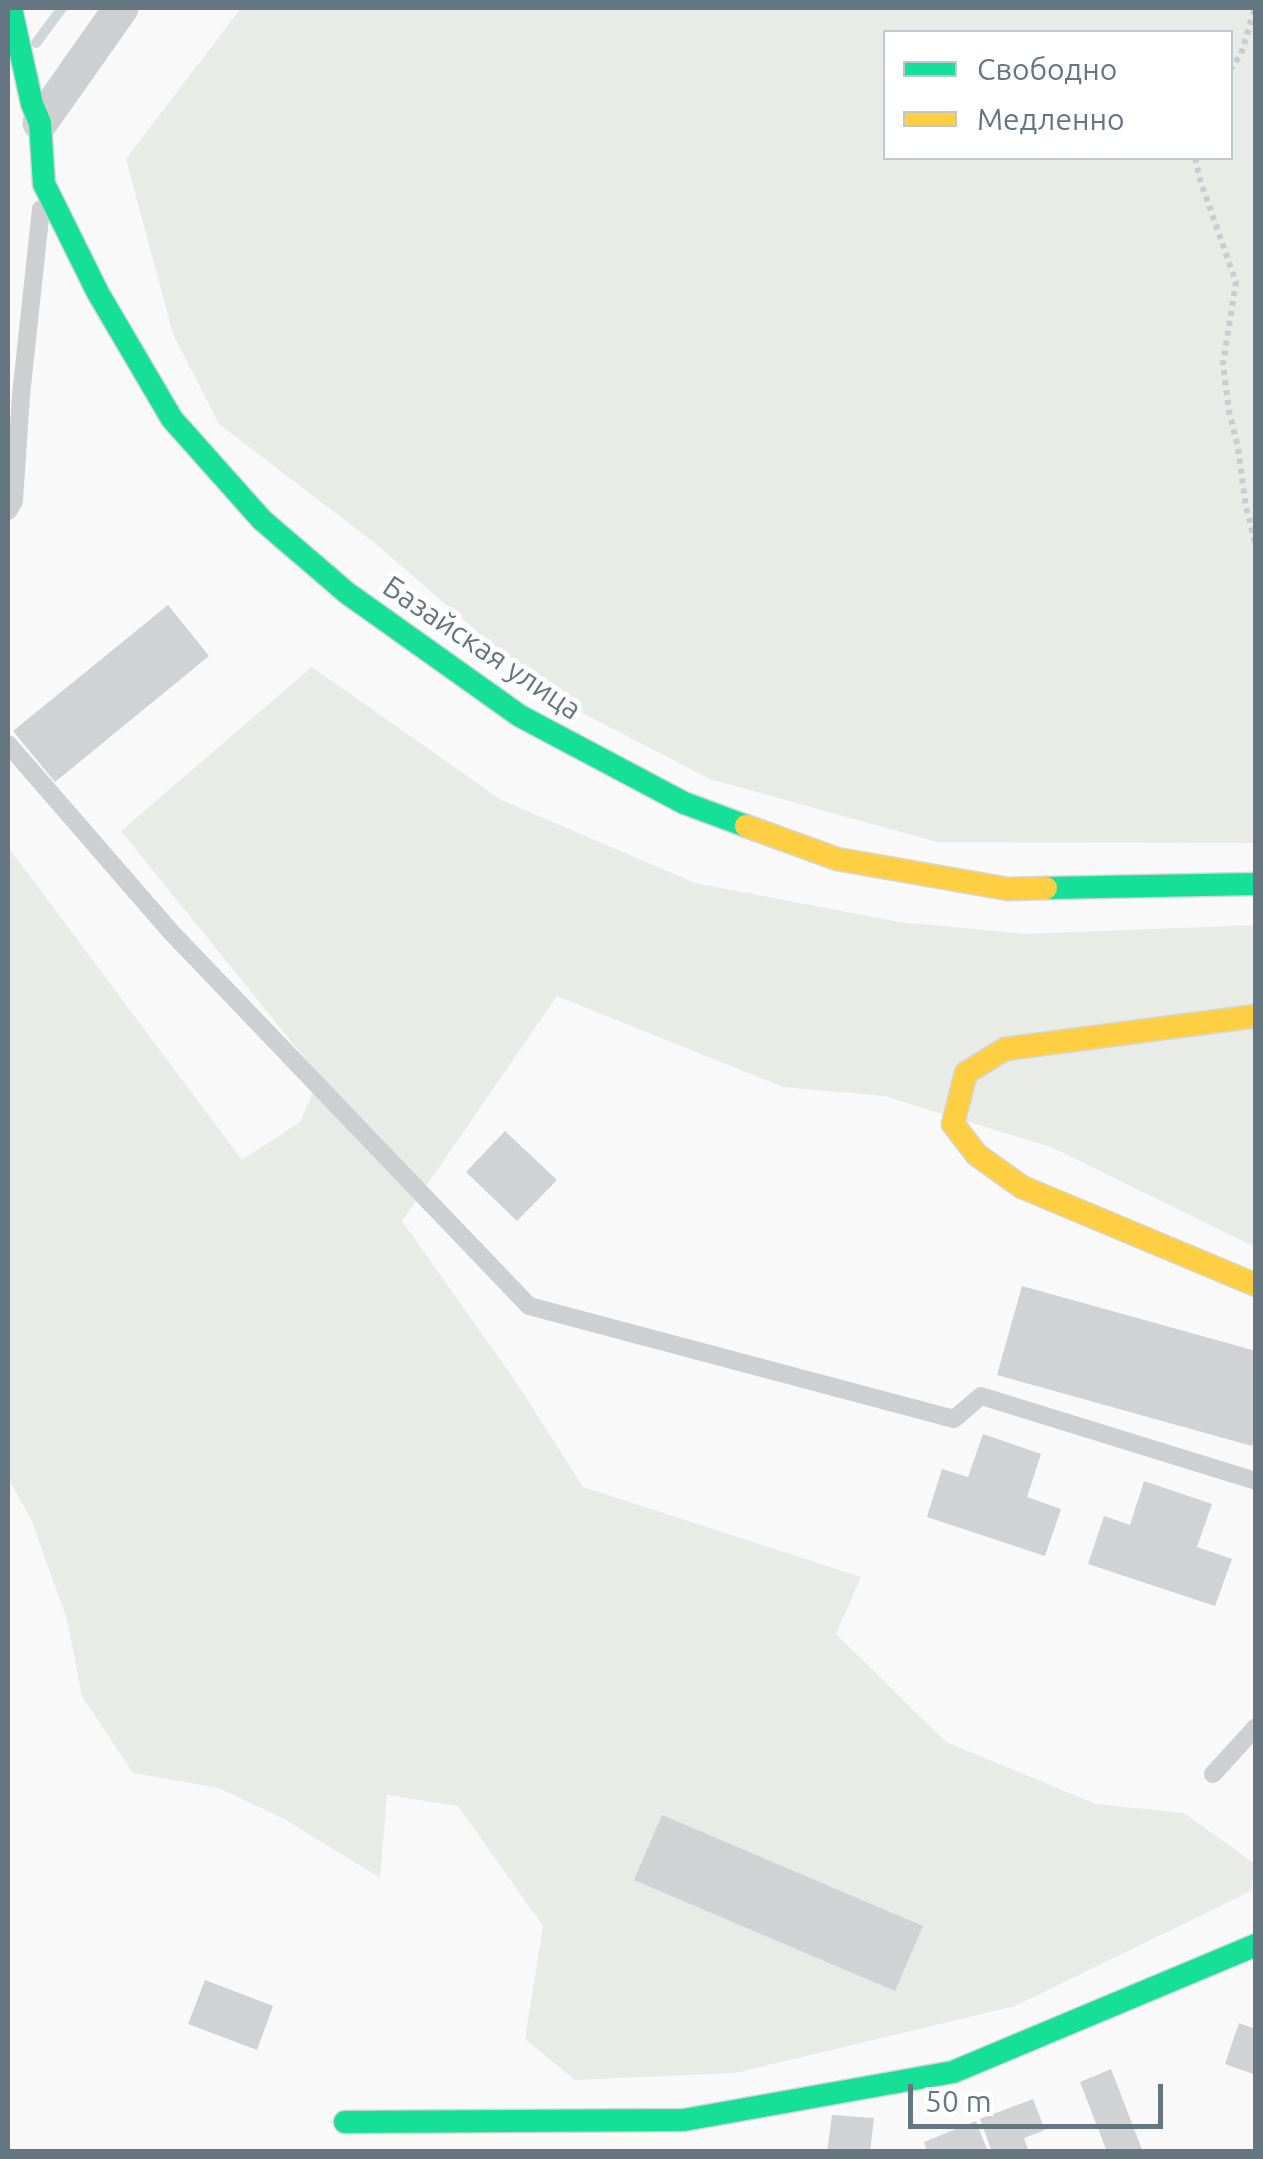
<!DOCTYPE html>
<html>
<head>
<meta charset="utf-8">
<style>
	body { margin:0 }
	#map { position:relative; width:1263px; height:2159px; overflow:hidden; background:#f9f9f9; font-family:Ubuntu,sans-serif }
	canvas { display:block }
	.frame { position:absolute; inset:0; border:10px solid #657683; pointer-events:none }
	.legend { position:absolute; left:883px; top:30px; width:350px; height:130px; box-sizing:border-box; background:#fff; border:2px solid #c1c8cd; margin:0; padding:12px 18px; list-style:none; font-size:30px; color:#657683 }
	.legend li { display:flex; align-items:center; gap:20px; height:50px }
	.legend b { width:50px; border:2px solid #c1c8cd }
	.scale { position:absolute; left:908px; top:2084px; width:255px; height:45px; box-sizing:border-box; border:5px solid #657683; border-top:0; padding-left:12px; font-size:30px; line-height:35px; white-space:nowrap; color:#657683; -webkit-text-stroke:8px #fff; paint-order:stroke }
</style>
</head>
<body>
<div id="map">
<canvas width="1263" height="2159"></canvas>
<div class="frame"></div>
<ul class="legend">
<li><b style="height:12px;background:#16e098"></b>Свободно</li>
<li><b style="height:12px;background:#ffcf43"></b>Медленно</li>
</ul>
<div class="scale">50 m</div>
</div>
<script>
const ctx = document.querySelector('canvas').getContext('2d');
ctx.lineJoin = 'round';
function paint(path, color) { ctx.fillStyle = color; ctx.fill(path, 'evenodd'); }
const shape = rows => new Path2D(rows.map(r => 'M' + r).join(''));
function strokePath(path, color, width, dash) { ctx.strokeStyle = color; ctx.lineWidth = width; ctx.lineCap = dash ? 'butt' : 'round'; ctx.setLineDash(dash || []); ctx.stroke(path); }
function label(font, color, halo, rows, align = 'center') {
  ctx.font = font + ' Ubuntu,sans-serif'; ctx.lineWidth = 10; ctx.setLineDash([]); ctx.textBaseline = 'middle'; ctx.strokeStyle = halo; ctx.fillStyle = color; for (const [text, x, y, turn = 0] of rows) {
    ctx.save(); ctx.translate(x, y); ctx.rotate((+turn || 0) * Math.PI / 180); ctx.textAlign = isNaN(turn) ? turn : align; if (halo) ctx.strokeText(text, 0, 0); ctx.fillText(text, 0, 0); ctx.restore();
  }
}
paint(shape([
	[241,8,1255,8,1255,843,937,842,710,779,555,699,376,544,219,424,173,334,126,159],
	[886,32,1230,32,1230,158,886,158],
	[312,667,501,800,695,883,899,922,1027,934,1255,925,1255,1247,1051,1147,884,1096,783,1087,557,996,402,1221,516,1382,583,1487,861,1577,836,1634,946,1742,1096,1804,1184,1813,1255,1864,1251,1891,1015,2006,735,2073,575,2080,525,2039,543,1926,458,1806,387,1795,380,1878,286,1820,219,1788,133,1773,82,1696,67,1619,31,1519,8,1478,8,847,242,1160,300,1122,320,1077,121,831]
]), '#e8ebe6');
strokePath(shape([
	[36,43,62,8]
]), '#ced6d9', 10);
paint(shape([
	[168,605,209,656,55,782,13,731],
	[505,1131,557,1180,517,1221,466,1172],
	[1022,1286,1256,1351,1256,1433,1252,1446,997,1375],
	[983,1434,1041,1454,1027,1497,1061,1509,1045,1556,927,1517,942,1469,968,1477],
	[1144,1481,1212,1504,1197,1547,1232,1559,1215,1606,1088,1564,1104,1516,1130,1525],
	[662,1815,923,1926,895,1991,634,1880],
	[205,1980,273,2006,257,2050,188,2024],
	[1239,2023,1256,2029,1256,2075,1225,2064],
	[1111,2069,1143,2152,1107,2152,1080,2082],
	[1033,2099,1045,2130,1024,2138,1029,2152,992,2152,980,2119],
	[832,2115,874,2118,870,2152,827,2152],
	[976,2121,988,2152,927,2152,924,2142]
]), '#d0d2d3');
const fast = shape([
	[11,8,32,104,40,123,44,184,98,293,172,419,262,520,347,593,520,716,684,803,746,826],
	[1046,888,1256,884],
	[345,2122,684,2120,953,2072,1256,1945]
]);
const slow = shape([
	[746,826,837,859,1008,889,1046,888],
	[1256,1016,1005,1049,966,1073,953,1124,977,1155,1022,1187,1256,1285]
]);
strokePath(fast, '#d5d6d7', 25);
strokePath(slow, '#d5d6d7', 25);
strokePath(shape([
	[1230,70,1241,54,1255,8],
	[1195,158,1200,180,1236,282,1223,364,1229,411,1238,448,1246,507,1256,546]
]), '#cbcccd', 6, [5, 5]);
strokePath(shape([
	[8,511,14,501,21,395,41,209],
	[8,744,171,932,529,1306,954,1419,981,1396,1256,1481],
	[1213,1774,1256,1727]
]), '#cecfd0', 18);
strokePath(shape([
	[40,123,121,8]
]), '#cecfd0', 35);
strokePath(fast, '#16e098', 22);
strokePath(slow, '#ffcf43', 22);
label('30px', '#657683', '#fff', [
	["Базайская улица",482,648,34]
]);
</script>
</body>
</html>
